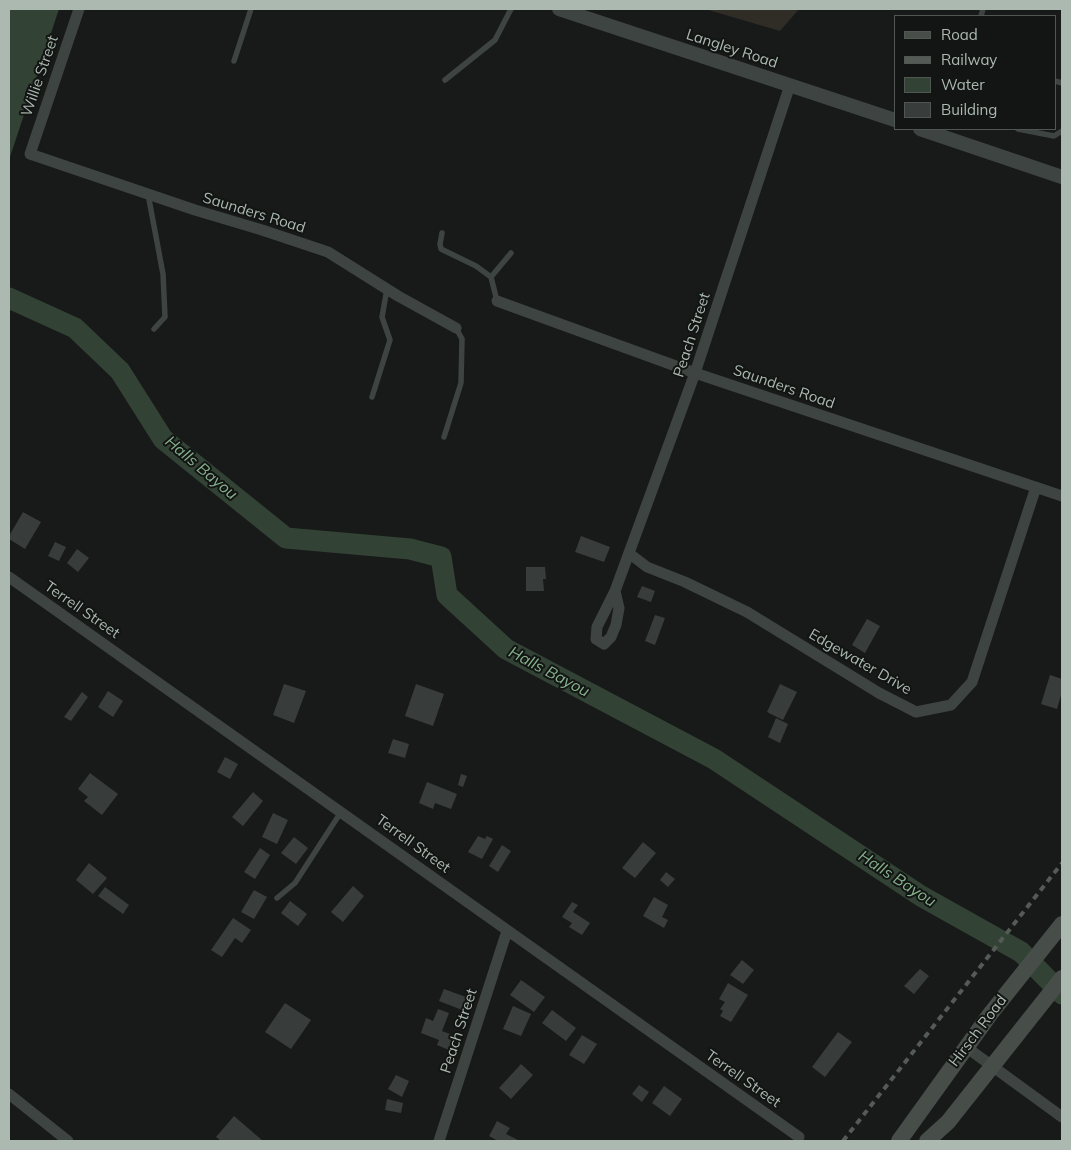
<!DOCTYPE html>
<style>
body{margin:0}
#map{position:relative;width:1071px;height:1150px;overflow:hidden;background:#181a19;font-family:Mulish,sans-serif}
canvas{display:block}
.frame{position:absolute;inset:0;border:10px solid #abb9b0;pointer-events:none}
.legend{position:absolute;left:894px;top:15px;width:162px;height:115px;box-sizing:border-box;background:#131514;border:1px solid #505752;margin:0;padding:6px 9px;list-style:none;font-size:15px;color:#abb9b0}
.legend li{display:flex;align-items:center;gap:10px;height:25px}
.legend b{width:25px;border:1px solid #505752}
</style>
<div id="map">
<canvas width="1071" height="1150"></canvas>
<div class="frame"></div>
<ul class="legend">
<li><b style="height:6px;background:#474e4a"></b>Road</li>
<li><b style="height:6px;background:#545b57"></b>Railway</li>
<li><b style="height:14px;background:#324235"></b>Water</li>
<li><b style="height:14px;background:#383c3a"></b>Building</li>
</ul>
</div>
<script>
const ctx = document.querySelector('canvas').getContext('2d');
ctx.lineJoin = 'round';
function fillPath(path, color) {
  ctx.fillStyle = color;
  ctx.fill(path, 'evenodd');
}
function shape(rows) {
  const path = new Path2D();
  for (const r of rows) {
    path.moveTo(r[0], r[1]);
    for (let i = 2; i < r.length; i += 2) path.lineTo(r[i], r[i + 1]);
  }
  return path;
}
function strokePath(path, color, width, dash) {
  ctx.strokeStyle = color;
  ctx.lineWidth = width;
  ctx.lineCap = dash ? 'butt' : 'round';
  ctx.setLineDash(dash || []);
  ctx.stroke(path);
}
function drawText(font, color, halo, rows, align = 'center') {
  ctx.font = font + ' Mulish,sans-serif';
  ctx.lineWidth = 4;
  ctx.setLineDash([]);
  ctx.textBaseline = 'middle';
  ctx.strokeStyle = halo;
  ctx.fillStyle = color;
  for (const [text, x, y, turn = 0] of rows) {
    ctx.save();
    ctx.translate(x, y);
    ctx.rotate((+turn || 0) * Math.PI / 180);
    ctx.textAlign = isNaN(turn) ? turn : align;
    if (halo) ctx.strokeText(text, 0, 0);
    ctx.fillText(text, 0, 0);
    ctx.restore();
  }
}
const green = shape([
 [705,9,799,9,780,31]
]);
const water = shape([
 [9,9,59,9,9,160]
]);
const river = shape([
 [9,298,75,328,120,371,163,439,286,538,410,549,441,557,447,595,506,649,714,759,921,896,1021,952,1062,994]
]);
const building = shape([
 [23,512,41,522,25,549,9,539,9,536],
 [581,536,610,547,604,562,575,552],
 [55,542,66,547,59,561,48,556],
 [77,549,89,558,78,572,67,563],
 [526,567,545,567,546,579,543,579,544,591,526,591],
 [642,586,655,591,651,602,637,597],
 [655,615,665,618,655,645,645,641],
 [867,619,880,626,865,653,852,645],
 [1050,675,1062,679,1062,692,1057,709,1041,704],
 [284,684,306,691,294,723,273,715],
 [416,684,444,694,433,726,405,716],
 [780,684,797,692,783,720,767,712],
 [108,691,123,701,113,717,98,707],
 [82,692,88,697,71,721,64,717],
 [776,718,788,724,780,743,768,737],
 [393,739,409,744,405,758,388,753],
 [225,757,238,764,230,779,217,772],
 [90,773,118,794,102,815,84,801,88,797,78,789],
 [461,774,467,776,463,787,458,785],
 [427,782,457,794,451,809,435,803,433,809,419,803],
 [253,792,263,801,243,826,232,817],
 [273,813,288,820,277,844,262,837],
 [478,836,485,839,487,836,493,839,482,859,468,852],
 [294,837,308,848,296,864,281,853],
 [643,842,656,853,635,878,622,868],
 [502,845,511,851,498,872,489,866],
 [260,848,270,855,255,879,244,872],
 [89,863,107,878,93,894,76,880],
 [666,872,675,879,668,887,660,880],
 [353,886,364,896,343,922,331,912],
 [105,887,129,905,123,914,98,896],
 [254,890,267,897,254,919,241,912],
 [654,897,668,905,662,917,668,920,664,928,643,916],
 [290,901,307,914,298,926,281,913],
 [572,902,578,905,573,912,590,923,582,935,569,927,572,923,562,917],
 [233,918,251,930,242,943,235,938,222,957,211,950],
 [742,960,754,970,743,984,730,975],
 [920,969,929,976,914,994,904,986],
 [521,980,545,997,534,1012,510,995],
 [728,983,748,995,731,1022,720,1016,723,1011,720,1009,725,1002,719,999],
 [444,989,466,997,462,1010,439,1001],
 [285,1003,311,1020,291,1049,265,1032],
 [513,1006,531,1014,521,1036,503,1029],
 [438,1009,449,1013,442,1031,455,1036,449,1050,437,1045,439,1040,421,1033,426,1018,433,1021],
 [552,1010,576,1028,566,1041,542,1023],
 [838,1032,852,1042,825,1077,812,1067],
 [582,1035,597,1044,584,1064,569,1055],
 [521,1064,533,1075,511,1099,499,1088],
 [396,1075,409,1081,402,1097,388,1089],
 [639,1085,649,1092,642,1102,632,1094],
 [664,1086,682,1099,670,1116,652,1103],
 [387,1099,403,1103,401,1113,385,1110],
 [234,1116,263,1141,221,1141,216,1137],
 [497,1121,510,1128,506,1134,520,1141,498,1141,489,1136]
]);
const service = shape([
 [981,16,983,9],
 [234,61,251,9],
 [445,80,495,40,511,9],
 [1055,81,1062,83],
 [1018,129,1054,136,1062,131],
 [148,194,163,274,165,317,154,329],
 [442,233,440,244,441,249,476,266,491,277,497,301],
 [491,277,511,253],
 [372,397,390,340,382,317,387,289],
 [444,437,461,383,462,339,456,328],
 [277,898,295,883,341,812]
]);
const minor = shape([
 [79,9,30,154,195,210,262,230,328,252,398,296,456,328],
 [497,301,695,373,1062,496],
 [630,554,647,567,685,582,747,612,879,693,916,712,951,705,972,682,1036,487],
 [9,577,799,1137],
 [615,591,619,608,616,625,611,637,604,644,596,639,597,627,615,591,695,373,790,85],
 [966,1047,1062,1117],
 [9,1094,68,1141],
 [439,1141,507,931]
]);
const tertiary = shape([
 [559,9,895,120],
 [920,129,1062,177]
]);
const secondary = shape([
 [899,1141,991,1013,1062,924],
 [927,1141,948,1122,1062,978]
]);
const rail = shape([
 [843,1141,1062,863]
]);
const streetNames = [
 ["Langley Road",732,49,18],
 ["Willie Street",40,76,-71],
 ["Saunders Road",254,213,17],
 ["Peach Street",692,335,-72],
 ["Saunders Road",784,387,19],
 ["Terrell Street",82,610,35],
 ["Edgewater Drive",860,662,30],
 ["Terrell Street",413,844,36],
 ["Peach Street",459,1031,-72],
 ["Hirsch Road",978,1031,-53],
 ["Terrell Street",743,1079,35]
];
const waterNames = [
 ["Halls Bayou",201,468,40],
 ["Halls Bayou",549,672,28],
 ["Halls Bayou",897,879,33]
];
fillPath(green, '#2f2d26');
fillPath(water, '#324235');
strokePath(river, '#324235', 21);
fillPath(building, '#383c3a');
strokePath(service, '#3e4441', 5.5);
strokePath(minor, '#3e4441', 11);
strokePath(tertiary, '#3e4441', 14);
strokePath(secondary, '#474e4a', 16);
strokePath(rail, '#545b57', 4, [6, 5]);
drawText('15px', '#abb9b0', '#131514', streetNames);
drawText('italic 16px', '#85b18b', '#131514', waterNames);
</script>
